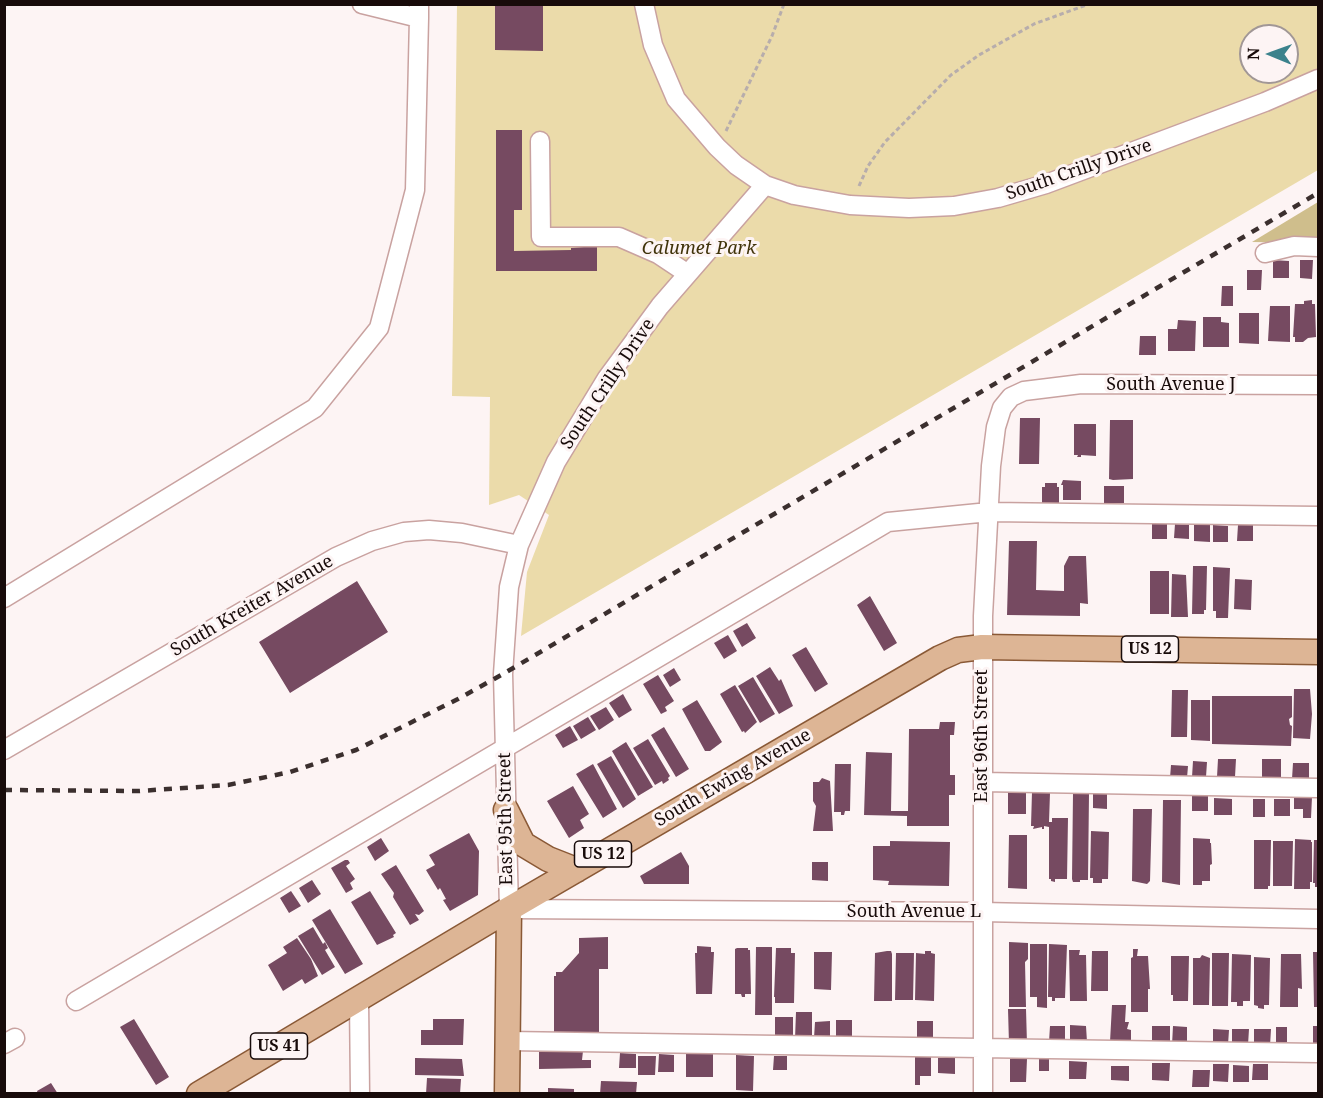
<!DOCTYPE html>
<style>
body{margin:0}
#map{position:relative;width:1323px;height:1098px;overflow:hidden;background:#fdf4f4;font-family:"Noto Serif",serif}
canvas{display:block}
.frame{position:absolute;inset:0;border:6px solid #180b0a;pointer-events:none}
.north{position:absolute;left:1239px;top:24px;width:60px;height:60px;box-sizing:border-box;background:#fdf4f4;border:2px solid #a19796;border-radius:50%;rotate:271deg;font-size:16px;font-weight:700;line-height:24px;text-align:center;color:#180b0a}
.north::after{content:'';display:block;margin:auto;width:21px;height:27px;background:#3b828c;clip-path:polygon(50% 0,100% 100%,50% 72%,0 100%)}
</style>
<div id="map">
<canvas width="1323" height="1098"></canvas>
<div class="frame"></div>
<div class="north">N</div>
</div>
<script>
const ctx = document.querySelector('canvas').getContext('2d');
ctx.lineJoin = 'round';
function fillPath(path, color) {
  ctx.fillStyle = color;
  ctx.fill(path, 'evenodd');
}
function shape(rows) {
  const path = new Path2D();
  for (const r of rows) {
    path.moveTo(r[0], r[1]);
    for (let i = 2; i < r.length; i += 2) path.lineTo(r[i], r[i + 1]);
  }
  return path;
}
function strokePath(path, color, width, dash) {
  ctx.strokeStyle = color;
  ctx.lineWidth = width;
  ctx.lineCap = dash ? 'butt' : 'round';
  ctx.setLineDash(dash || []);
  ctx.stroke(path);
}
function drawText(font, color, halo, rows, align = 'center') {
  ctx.font = font + ' "Noto Serif",serif';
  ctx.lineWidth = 6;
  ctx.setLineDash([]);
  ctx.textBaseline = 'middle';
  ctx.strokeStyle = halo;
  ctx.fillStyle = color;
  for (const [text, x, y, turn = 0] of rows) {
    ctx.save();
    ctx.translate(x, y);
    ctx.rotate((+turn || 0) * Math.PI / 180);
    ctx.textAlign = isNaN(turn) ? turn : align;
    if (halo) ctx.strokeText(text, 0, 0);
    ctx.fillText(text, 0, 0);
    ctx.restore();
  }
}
const green = shape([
 [457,5,1318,5,1318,170,521,636,527,572,549,515,519,495,489,505,490,397,452,396],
 [1251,36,1287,36,1287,72,1251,72]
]);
const forest = shape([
 [1318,202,1318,243,1252,242]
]);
const building = shape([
 [495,4,543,4,543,51,495,50],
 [496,130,522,130,522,210,514,210,514,251,571,250,571,248,597,246,597,271,496,271],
 [1273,260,1289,261,1289,278,1273,278],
 [1300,260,1313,260,1312,279,1300,278],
 [1247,270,1262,270,1261,290,1247,290],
 [1222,286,1233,286,1233,306,1221,306],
 [1312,300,1312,304,1315,304,1316,337,1308,338,1303,342,1295,342,1295,337,1293,337,1295,304,1304,304,1304,301],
 [1270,306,1290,306,1290,342,1268,341],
 [1239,313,1259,313,1259,344,1239,343],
 [1203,317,1221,317,1221,322,1229,323,1229,347,1203,347],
 [1178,320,1196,321,1195,351,1168,351,1168,329,1177,329],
 [1140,336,1156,336,1156,355,1139,355],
 [1020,418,1040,418,1039,464,1019,464],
 [1110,420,1133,420,1133,479,1113,480,1109,479],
 [1074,424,1096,424,1096,456,1081,455,1081,457,1077,457,1078,455,1074,455],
 [1063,480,1081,481,1081,500,1063,500,1063,485,1061,485],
 [1045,483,1057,483,1057,487,1059,487,1059,503,1042,503,1042,487,1045,487],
 [1104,486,1124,486,1124,503,1104,503],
 [1152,523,1167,523,1167,539,1152,539],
 [1175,524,1189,525,1189,539,1174,538],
 [1194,524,1210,524,1210,542,1194,541],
 [1213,525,1228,526,1228,542,1213,542],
 [1238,525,1253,525,1253,541,1237,541],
 [1009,541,1037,541,1036,590,1064,591,1064,566,1069,556,1086,556,1088,604,1080,603,1080,616,1007,615],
 [1193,566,1207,566,1206,610,1204,610,1204,614,1192,614],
 [1213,567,1230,568,1228,618,1216,618,1216,611,1213,611],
 [1150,571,1169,571,1169,614,1150,614],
 [1172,574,1186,575,1188,617,1171,617],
 [1235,579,1252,580,1251,610,1234,609],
 [357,581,388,632,290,693,259,642],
 [870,596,897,643,884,651,857,605],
 [747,623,756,638,742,647,733,631],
 [728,635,737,651,724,659,714,643],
 [806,647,828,684,815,692,792,655],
 [770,667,779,681,781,679,793,706,779,714,756,676],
 [674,668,681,680,670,687,663,675],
 [658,675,674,701,665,707,667,711,661,714,643,684],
 [753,677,775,714,760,723,738,686],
 [735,685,757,722,745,733,744,731,742,732,720,694],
 [1294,689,1310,689,1312,714,1310,739,1293,738],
 [1172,690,1188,690,1187,737,1171,737],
 [623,694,632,710,619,718,609,703],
 [1212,696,1292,696,1292,717,1289,719,1290,725,1292,726,1291,746,1212,744],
 [697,700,722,742,710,751,705,751,682,709],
 [1191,700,1210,700,1210,741,1191,740],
 [606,707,614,720,599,730,590,716],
 [588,717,596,730,581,739,573,726],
 [940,722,955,722,954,735,950,735,950,775,955,775,955,795,949,795,949,826,907,826,907,816,864,815,866,752,892,753,891,811,908,811,909,729,939,729],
 [570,726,578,740,563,748,555,735],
 [664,727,689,769,676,777,651,735],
 [648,739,670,776,668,778,669,780,663,784,662,781,655,785,633,748],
 [626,742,653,787,638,796,612,751],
 [611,756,636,799,623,808,597,764],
 [1218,759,1236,759,1235,777,1217,777],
 [1262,759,1281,759,1281,778,1262,778],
 [1193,761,1207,762,1206,777,1192,777],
 [1293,763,1309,763,1309,779,1292,779],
 [593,764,617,809,603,818,576,774],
 [835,764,851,764,850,811,845,811,844,815,841,815,841,812,834,812],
 [1171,765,1188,766,1187,778,1170,778],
 [822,778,830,781,833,831,813,831,816,806,813,801,813,782,819,782],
 [573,786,589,814,580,820,584,828,569,838,547,801],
 [1008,792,1026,792,1026,814,1008,814],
 [1032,792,1050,793,1049,822,1052,822,1052,818,1068,818,1067,879,1055,879,1055,882,1051,881,1051,879,1049,879,1049,827,1044,826,1044,829,1042,829,1042,827,1033,829,1034,826,1031,826],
 [1093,793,1107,793,1107,809,1093,808],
 [1073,794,1089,794,1088,880,1080,880,1080,882,1073,882,1072,879],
 [1192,794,1208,795,1208,811,1192,811],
 [1294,797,1312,797,1311,818,1303,818,1303,809,1294,809],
 [1214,798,1232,799,1232,815,1214,815],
 [1253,799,1265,799,1265,817,1253,817],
 [1274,799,1290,799,1290,816,1274,816],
 [1163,800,1181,800,1180,885,1162,882],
 [1133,809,1152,809,1150,881,1147,884,1132,881],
 [1091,831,1109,832,1108,879,1102,879,1102,883,1093,883,1093,878,1090,878],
 [469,833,479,851,478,895,450,911,443,900,446,899,440,888,438,890,426,870,435,865,429,855],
 [1009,835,1027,835,1027,889,1008,888],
 [381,838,389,851,375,861,367,847],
 [1193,838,1210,839,1210,843,1211,843,1212,864,1210,865,1210,881,1202,881,1202,885,1193,885],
 [1295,839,1311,840,1311,842,1312,842,1312,882,1310,882,1310,889,1294,889],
 [1254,840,1271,840,1270,886,1268,886,1268,889,1254,889],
 [1314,840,1318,840,1318,887,1315,887,1315,883,1313,883],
 [890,841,950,842,949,886,888,885,889,881,873,880,873,846,890,846],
 [1273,841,1293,841,1292,886,1273,886],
 [681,852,689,866,689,884,644,884,640,876],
 [345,860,348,860,350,863,346,866,355,879,350,883,353,889,346,893,331,868],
 [812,862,828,862,828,881,812,880],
 [396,865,424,911,419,915,415,914,419,920,410,925,393,897,394,893,381,874],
 [312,880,321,894,308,903,299,888],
 [291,891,301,906,289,913,280,898],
 [370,891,396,933,393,935,394,937,377,945,351,902],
 [330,909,363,964,345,974,312,920],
 [313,927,323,944,325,942,328,948,325,950,335,967,322,975,298,936],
 [608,937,608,969,599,969,599,1035,554,1035,554,976,556,976,556,972,562,972,579,953,579,938],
 [297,938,311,959,318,976,305,984,302,979,283,991,268,965,287,953,283,947],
 [1009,942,1028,943,1028,959,1025,962,1026,1007,1009,1007],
 [1030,944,1047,944,1047,1008,1037,1007,1037,997,1030,997],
 [1049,944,1067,945,1065,998,1055,998,1055,1001,1052,1001,1052,997,1048,997],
 [697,946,711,947,711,952,714,952,712,994,696,994,695,953,697,953],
 [756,947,772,947,772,1015,755,1015],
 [737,948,748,948,748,950,750,950,751,994,745,994,745,997,742,997,741,994,735,994,735,949],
 [776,948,791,948,791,953,795,953,794,1003,775,1003,775,997,774,997],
 [1133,949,1138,949,1137,956,1148,956,1150,989,1148,989,1148,1012,1131,1012,1131,958,1133,957],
 [1069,950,1080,950,1079,955,1086,955,1087,1001,1070,1001],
 [887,951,891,951,892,954,892,1001,874,1001,875,953],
 [925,951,931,951,931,953,935,954,934,1001,915,1000,916,953,925,954],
 [1092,951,1108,951,1108,991,1091,991],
 [814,952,832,952,831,990,814,989],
 [1313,952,1318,952,1318,1007,1314,1007],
 [896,953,914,953,913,1000,895,1000],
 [1212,953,1229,953,1228,1006,1212,1006],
 [1232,954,1251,955,1250,1001,1243,1001,1243,1006,1237,1006,1237,1002,1231,1002],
 [1281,954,1301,954,1302,989,1298,988,1298,1007,1280,1007],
 [1202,955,1210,958,1209,1005,1193,1005,1193,958,1200,958],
 [1171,956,1189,956,1188,1001,1173,1001,1173,995,1171,995],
 [1254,957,1270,958,1269,1005,1264,1005,1264,1009,1258,1008,1258,1006,1254,1005],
 [1112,1005,1126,1005,1125,1022,1129,1022,1127,1029,1131,1030,1131,1040,1120,1040,1120,1044,1110,1042],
 [1008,1009,1026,1009,1027,1044,1009,1044],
 [796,1012,812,1012,812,1039,795,1039],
 [775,1017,793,1017,793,1039,775,1039],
 [134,1019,169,1077,156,1085,120,1027],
 [433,1019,464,1019,463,1045,421,1045,421,1030,433,1030],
 [836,1020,852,1020,852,1038,836,1037],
 [830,1021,830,1038,814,1038,815,1022],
 [917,1021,933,1021,933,1040,917,1039],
 [1070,1025,1086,1026,1087,1042,1070,1042],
 [1050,1026,1065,1026,1065,1042,1049,1042],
 [1152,1026,1170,1026,1170,1046,1152,1045],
 [1173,1026,1187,1027,1187,1045,1172,1045],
 [1313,1026,1318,1026,1318,1043,1313,1043],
 [1276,1027,1287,1027,1287,1043,1276,1043],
 [1213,1029,1229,1030,1228,1045,1213,1046],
 [1232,1029,1249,1029,1248,1045,1232,1045],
 [1254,1029,1271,1029,1270,1046,1254,1045],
 [539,1051,583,1051,582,1060,591,1060,591,1068,539,1069],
 [620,1053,636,1054,636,1068,619,1068],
 [686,1053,713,1053,713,1077,686,1077],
 [659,1054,674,1055,674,1072,658,1072],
 [736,1055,754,1056,753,1091,736,1090],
 [638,1056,656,1056,655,1075,638,1075],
 [774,1056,787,1056,787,1070,773,1070],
 [915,1056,931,1056,931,1076,920,1076,920,1085,915,1085],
 [1039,1057,1049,1058,1049,1071,1039,1071],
 [415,1058,462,1059,464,1076,415,1075],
 [938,1058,955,1058,955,1074,938,1073],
 [1010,1059,1027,1059,1026,1082,1010,1082],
 [1069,1061,1087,1062,1086,1079,1069,1079],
 [1152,1063,1170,1063,1169,1081,1152,1080],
 [1213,1064,1229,1064,1228,1082,1213,1081],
 [1253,1064,1268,1064,1268,1080,1252,1080],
 [1233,1065,1249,1066,1249,1082,1233,1082],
 [1111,1066,1129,1066,1129,1081,1111,1080],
 [1193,1070,1210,1070,1209,1087,1192,1087],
 [427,1078,461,1079,460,1094,426,1094],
 [601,1081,637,1082,636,1094,600,1094],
 [51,1083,58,1094,38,1094,37,1091],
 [548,1088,574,1089,574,1094,548,1094]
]);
const path = shape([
 [726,131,772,36,784,4],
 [859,186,868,166,885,142,951,75,979,55,1034,24,1089,4]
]);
const minor = shape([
 [362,4,419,18,419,4],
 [644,4,653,45,676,99,717,147,736,165,765,185,794,195,850,205,909,208,954,206,998,198,1046,184,1265,102,1318,79],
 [540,141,541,237,619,237,658,254,688,274],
 [765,185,660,306,607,378,556,462,519,545,509,587,503,674,509,909,982,912,1318,919],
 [1265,253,1294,246,1318,247],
 [4,598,315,408,379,328,415,190,419,18],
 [4,750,336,557,372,541,404,532,429,530,462,533,519,545],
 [983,782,1318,788],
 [359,999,360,1094],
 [76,1001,888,522,989,512,1318,516],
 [508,1041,1318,1053],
 [4,1044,15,1038],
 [983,1094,983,616,991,466,996,427,1002,408,1011,397,1024,391,1081,384,1318,385]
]);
const major = shape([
 [506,810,523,844,548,859,576,870],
 [199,1094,509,909,940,658,958,650,982,647,1318,652],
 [507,1094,509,909]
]);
const rail = shape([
 [4,790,139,791,228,785,290,772,356,750,458,699,503,674,1318,193]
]);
const shields = [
 [1150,649,57],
 [603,854,57],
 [279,1046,57]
];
const shieldNames = [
 ["US 12",1150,649],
 ["US 12",603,854],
 ["US 41",279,1046]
];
const streetNames = [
 ["South Crilly Drive",1079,170,-19],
 ["South Crilly Drive",608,384,-56],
 ["South Avenue J",1171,385],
 ["South Kreiter Avenue",252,606,-30],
 ["East 96th Street",982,736,-90],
 ["South Ewing Avenue",733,778,-30],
 ["East 95th Street",506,819,-91],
 ["South Avenue L",914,912]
];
const parkNames = [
 ["Calumet Park",699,249]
];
fillPath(green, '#ebdbaa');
fillPath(forest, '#cfbe8c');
fillPath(building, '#764a61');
strokePath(minor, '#c9a2a0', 21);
strokePath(major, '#8a5936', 27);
strokePath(path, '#b7adac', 3, [4.5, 3]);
strokePath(minor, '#fff', 18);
strokePath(major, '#ddb595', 24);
strokePath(rail, '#3b2f2e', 4.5, [8, 8]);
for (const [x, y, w] of shields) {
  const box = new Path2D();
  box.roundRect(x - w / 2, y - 13, w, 26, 4.5);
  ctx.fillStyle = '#fdf4f4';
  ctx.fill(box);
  strokePath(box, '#180b0a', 1.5);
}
drawText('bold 16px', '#180b0a', null, shieldNames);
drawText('18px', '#180b0a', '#fdf4f4', streetNames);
drawText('italic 18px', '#40330a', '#fdf4f4', parkNames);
</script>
